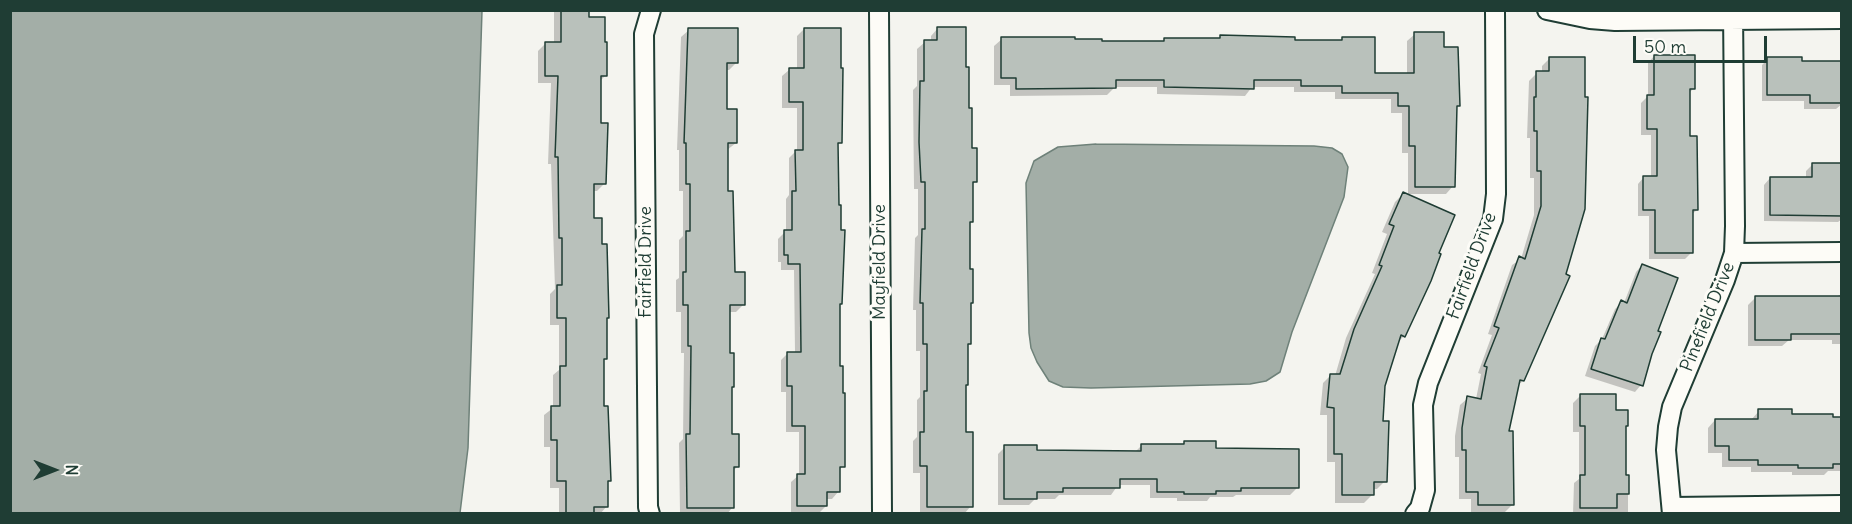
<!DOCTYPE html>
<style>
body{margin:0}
#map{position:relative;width:1852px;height:524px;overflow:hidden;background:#f4f4ef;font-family:Delius,sans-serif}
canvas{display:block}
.frame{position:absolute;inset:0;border:12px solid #1f3d34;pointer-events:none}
.north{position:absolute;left:24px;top:440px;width:60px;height:60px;-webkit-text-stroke:4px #fdfcf7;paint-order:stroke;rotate:90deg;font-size:16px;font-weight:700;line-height:24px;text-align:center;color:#1f3d34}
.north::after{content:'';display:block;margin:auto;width:21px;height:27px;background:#1f3d34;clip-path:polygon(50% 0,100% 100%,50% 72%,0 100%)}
.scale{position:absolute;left:1633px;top:36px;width:134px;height:27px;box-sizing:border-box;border:3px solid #1f3d34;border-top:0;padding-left:8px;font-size:18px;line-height:21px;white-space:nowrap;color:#1f3d34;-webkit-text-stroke:4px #fdfcf7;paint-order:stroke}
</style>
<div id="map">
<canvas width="1852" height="524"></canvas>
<div class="frame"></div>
<div class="north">N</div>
<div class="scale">50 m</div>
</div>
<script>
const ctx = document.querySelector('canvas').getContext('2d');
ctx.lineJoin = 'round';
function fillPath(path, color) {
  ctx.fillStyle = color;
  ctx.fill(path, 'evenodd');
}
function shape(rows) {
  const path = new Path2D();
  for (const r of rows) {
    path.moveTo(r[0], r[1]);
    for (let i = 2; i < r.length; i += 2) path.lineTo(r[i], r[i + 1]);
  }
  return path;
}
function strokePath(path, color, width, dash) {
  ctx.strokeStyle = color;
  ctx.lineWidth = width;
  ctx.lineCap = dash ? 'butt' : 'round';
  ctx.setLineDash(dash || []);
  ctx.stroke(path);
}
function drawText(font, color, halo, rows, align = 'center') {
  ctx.font = font + ' Delius,sans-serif';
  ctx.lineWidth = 6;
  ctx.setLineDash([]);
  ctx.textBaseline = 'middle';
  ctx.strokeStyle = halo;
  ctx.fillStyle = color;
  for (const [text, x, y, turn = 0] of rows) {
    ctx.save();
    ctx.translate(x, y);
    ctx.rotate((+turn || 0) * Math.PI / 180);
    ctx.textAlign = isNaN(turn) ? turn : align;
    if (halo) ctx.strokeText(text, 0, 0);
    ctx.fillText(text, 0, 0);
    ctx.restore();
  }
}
const water = shape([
 [10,11,482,11,468,448,460,513,11,513,10,11],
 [1096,144,1314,146,1332,148,1342,154,1348,167,1344,197,1292,332,1280,372,1266,381,1250,384,1091,388,1063,387,1049,381,1037,362,1031,348,1029,333,1026,183,1034,161,1058,147,1096,144]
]);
const shadow = shape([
 [554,10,588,10,588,19,606,75,599,82,599,124,605,183,597,191,592,191,592,219,605,359,603,361,607,506,600,514,559,514,559,488,550,488,550,447,544,447,544,415,553,408,553,375,559,370,559,325,550,325,550,294,555,289,551,164,548,164,551,83,538,83,538,51,546,43,554,43],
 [938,28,965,69,971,150,975,182,972,185,972,221,969,225,969,271,971,303,969,305,969,343,967,346,967,384,965,387,965,434,971,506,964,514,920,514,920,473,913,473,913,441,917,437,917,400,920,397,920,351,916,351,916,310,913,310,915,238,918,235,918,189,914,189,913,90,917,86,917,49,925,42,931,42,931,36],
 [804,29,840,142,837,146,841,304,838,306,838,368,843,466,838,471,838,492,832,499,826,499,826,506,819,513,791,513,791,482,799,475,799,432,786,432,786,392,781,392,781,360,788,353,795,353,794,270,781,270,781,262,778,262,778,239,786,231,786,199,789,195,789,158,797,150,797,108,782,108,782,76,789,70,797,70,797,36],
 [689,30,736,63,729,70,726,70,726,111,736,143,727,150,727,192,734,273,744,304,736,312,729,312,729,355,733,387,730,389,730,435,737,467,732,472,732,508,727,514,680,514,679,443,683,439,684,353,681,353,681,312,676,312,676,280,679,278,679,240,683,236,683,191,679,191,679,150,677,150,681,37],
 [1415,34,1442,49,1458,105,1455,108,1453,186,1446,194,1408,194,1408,153,1402,153,1402,113,1391,113,1391,99,1335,99,1335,92,1294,92,1294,87,1252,87,1245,96,1157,94,1157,87,1115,87,1107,95,1010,96,1010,85,994,85,994,46,1002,39,1162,42,1165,39,1218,39,1220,37,1293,41,1340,41,1342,38,1373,74,1407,74,1407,41],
 [1654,56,1694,88,1689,93,1689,138,1697,210,1691,215,1691,253,1685,259,1649,259,1649,216,1638,216,1638,184,1644,177,1651,177,1651,135,1641,135,1641,103,1648,96,1648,63],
 [1550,58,1584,58,1586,131,1523,381,1517,386,1508,433,1513,504,1505,512,1471,512,1471,499,1459,499,1459,457,1455,457,1455,436,1460,405,1468,398,1476,399,1481,374,1478,373,1492,335,1488,334,1512,265,1521,259,1534,215,1534,178,1530,178,1530,138,1527,138,1529,81,1537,73,1542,73,1542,66],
 [1768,59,1800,63,1842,63,1842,104,1836,109,1804,109,1804,101,1762,101,1762,65],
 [1813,164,1842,164,1842,219,1838,222,1764,221,1764,185,1770,178,1806,178,1806,171],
 [1403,194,1404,336,1397,343,1384,385,1382,422,1385,481,1377,489,1372,489,1372,495,1364,503,1335,503,1335,462,1327,462,1327,415,1320,415,1323,383,1331,375,1335,376,1346,338,1375,274,1372,273,1387,234,1382,232,1395,202],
 [1642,265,1656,332,1641,385,1635,392,1585,376,1595,346,1602,339,1615,309,1622,302,1624,303,1636,272],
 [1839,295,1842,295,1842,344,1832,344,1832,340,1789,340,1782,346,1748,346,1748,305,1755,298,1836,298],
 [1580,396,1614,412,1624,428,1624,476,1628,476,1628,514,1573,514,1574,483,1579,479,1579,432,1573,432,1573,403],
 [1759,411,1842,418,1842,471,1828,471,1824,475,1792,475,1792,472,1751,472,1751,467,1722,467,1722,453,1708,453,1708,428,1715,420,1751,420],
 [1214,443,1214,449,1297,488,1290,495,1236,495,1233,497,1210,497,1207,501,1177,501,1177,498,1150,498,1150,485,1118,485,1111,495,1059,495,1055,499,1035,499,1029,505,998,505,998,454,1005,447,1036,451,1135,452,1142,445]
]);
const building = shape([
 [561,10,589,10,589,17,605,17,605,42,607,42,607,76,601,76,601,123,608,123,606,184,594,184,594,218,602,218,602,244,607,244,609,318,607,318,607,359,604,359,604,406,608,406,611,481,608,481,608,507,594,507,594,513,566,513,566,481,557,481,557,440,551,440,551,406,560,406,560,366,566,366,566,318,557,318,557,285,562,285,562,238,559,238,558,157,555,157,558,76,545,76,545,42,561,42,561,10],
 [937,27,966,27,966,67,969,67,969,108,972,108,972,148,977,148,977,182,973,182,973,222,970,222,970,269,973,269,973,303,971,303,971,344,968,344,968,385,966,385,966,432,973,432,973,507,927,507,927,466,920,466,920,432,924,432,924,391,927,391,927,344,923,344,923,303,920,303,922,229,925,229,925,182,921,182,919,142,920,81,924,81,924,40,937,40,937,27],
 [688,28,738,28,738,63,727,63,727,109,737,109,737,143,728,143,728,191,733,191,735,272,745,272,745,305,730,305,730,353,734,353,734,387,732,387,732,434,739,434,739,467,734,467,734,508,687,508,686,434,690,434,691,346,688,346,688,305,683,305,683,272,686,272,686,231,690,231,690,184,686,184,686,143,684,143,688,28],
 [804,28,841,28,841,68,843,68,842,143,838,143,839,205,841,205,841,230,845,230,842,304,840,304,840,366,843,366,843,393,845,393,845,467,840,467,840,492,827,492,827,506,797,506,797,474,805,474,805,426,792,426,792,386,787,386,787,352,801,352,800,264,788,264,788,255,784,255,784,230,792,230,792,191,796,191,795,150,803,150,803,102,789,102,789,68,804,68,804,28],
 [1414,32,1444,32,1444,47,1458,47,1460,106,1457,106,1455,187,1415,187,1415,146,1409,146,1409,106,1398,106,1398,93,1342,93,1342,86,1301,86,1301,80,1254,80,1254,89,1164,87,1164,80,1116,80,1116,88,1016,89,1016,78,1001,78,1001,37,1075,37,1075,39,1102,39,1102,41,1164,41,1164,38,1220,38,1220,35,1295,37,1295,40,1342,40,1342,37,1375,37,1375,73,1414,73,1414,32],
 [1654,55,1695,55,1695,89,1690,89,1690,136,1697,136,1698,210,1693,210,1693,253,1655,253,1655,210,1643,210,1643,176,1657,176,1657,129,1647,129,1647,95,1654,95,1654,55],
 [1549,57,1585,57,1585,97,1588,97,1585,209,1566,274,1570,276,1524,381,1520,380,1509,431,1513,431,1514,505,1478,505,1478,492,1466,492,1466,450,1462,450,1462,428,1467,396,1481,399,1487,367,1484,366,1499,328,1494,326,1519,256,1525,259,1541,206,1541,171,1537,171,1537,131,1534,131,1534,97,1536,97,1536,71,1549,71,1549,57],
 [1767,57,1802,57,1802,61,1842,61,1842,103,1810,103,1810,95,1767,95,1767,57],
 [1812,163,1842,163,1842,216,1770,215,1770,177,1812,177,1812,163],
 [1403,192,1455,215,1439,253,1441,254,1431,281,1405,337,1401,335,1385,386,1383,421,1389,421,1387,482,1374,482,1374,495,1342,495,1342,454,1334,454,1334,408,1327,407,1330,374,1340,374,1354,329,1382,266,1379,265,1394,226,1389,224,1403,192],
 [1642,264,1678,278,1658,331,1661,332,1652,354,1643,386,1591,369,1601,338,1605,339,1621,300,1627,303,1642,264],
 [1755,296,1842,296,1842,334,1791,334,1791,340,1755,340,1755,296],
 [1580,394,1616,394,1616,410,1628,410,1628,426,1626,426,1626,475,1629,475,1629,494,1617,494,1617,508,1580,508,1580,475,1585,475,1585,426,1580,426,1580,394],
 [1758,409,1792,409,1792,414,1833,414,1833,417,1842,417,1842,464,1833,464,1833,468,1798,468,1798,465,1758,465,1758,460,1729,460,1729,446,1715,446,1715,419,1758,419,1758,409],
 [1184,441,1216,441,1216,448,1299,449,1299,488,1241,488,1241,491,1216,491,1216,494,1184,494,1184,492,1157,492,1157,479,1120,479,1120,488,1063,488,1063,492,1037,492,1037,499,1004,499,1004,445,1037,445,1037,450,1141,451,1141,444,1184,444,1184,441]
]);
const minor = shape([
 [879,10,882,514],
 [1547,10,1590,19,1615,21,1842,19],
 [1734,253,1842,252],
 [1672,507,1842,505],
 [650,514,648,507,644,34,651,10],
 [1415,514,1420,508,1425,490,1423,405,1428,383,1493,219,1496,194,1495,10],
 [1672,514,1666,450,1668,427,1672,407,1725,280,1734,253,1735,226,1733,10]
]);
const streetNames = [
 ["Fairfield Drive",646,262,-90],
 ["Mayfield Drive",880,262,-90],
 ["Fairfield Drive",1472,266,-70],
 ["Pinefield Drive",1708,317,-68]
];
fillPath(water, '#a3aea7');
strokePath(water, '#6e8179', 1.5);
fillPath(shadow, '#0003');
fillPath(building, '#b9c1bb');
strokePath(building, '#1f3d34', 1.5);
strokePath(minor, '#1f3d34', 22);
strokePath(minor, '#fdfcf7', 18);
drawText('18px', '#1f3d34', '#fdfcf7', streetNames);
</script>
